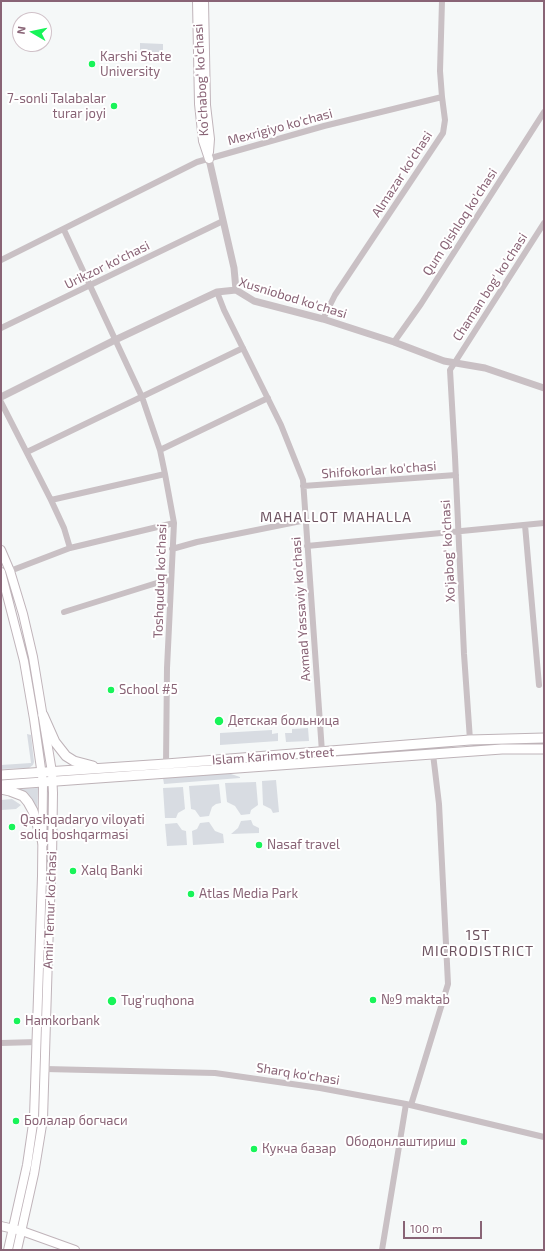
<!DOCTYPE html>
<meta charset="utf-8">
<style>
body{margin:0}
#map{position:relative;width:545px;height:1251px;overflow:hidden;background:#f5f8f8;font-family:"Exo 2",sans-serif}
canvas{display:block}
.frame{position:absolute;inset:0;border:2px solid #896476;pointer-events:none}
.north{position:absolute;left:12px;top:12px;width:40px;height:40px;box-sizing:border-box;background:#fff;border:1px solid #d0c1c8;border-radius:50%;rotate:279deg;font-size:11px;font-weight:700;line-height:16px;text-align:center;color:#896476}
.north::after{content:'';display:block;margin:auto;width:14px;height:18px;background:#18f459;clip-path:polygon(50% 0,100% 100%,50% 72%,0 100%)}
.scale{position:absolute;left:403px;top:1221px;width:79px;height:18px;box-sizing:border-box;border:2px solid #896476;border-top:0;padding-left:5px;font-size:12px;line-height:14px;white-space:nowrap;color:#896476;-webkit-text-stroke:3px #fff;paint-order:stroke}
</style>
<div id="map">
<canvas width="545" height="1251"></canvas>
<div class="frame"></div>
<div class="north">N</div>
<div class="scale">100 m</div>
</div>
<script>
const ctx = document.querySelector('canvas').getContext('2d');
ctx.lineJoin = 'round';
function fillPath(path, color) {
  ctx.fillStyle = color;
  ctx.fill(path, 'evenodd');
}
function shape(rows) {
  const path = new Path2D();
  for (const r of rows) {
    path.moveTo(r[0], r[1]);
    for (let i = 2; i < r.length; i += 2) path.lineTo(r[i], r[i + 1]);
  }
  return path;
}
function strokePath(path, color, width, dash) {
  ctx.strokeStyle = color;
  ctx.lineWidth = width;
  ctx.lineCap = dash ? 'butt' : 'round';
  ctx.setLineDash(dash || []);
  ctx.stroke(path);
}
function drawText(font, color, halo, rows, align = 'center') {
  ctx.font = font + ' "Exo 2",sans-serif';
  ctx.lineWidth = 4;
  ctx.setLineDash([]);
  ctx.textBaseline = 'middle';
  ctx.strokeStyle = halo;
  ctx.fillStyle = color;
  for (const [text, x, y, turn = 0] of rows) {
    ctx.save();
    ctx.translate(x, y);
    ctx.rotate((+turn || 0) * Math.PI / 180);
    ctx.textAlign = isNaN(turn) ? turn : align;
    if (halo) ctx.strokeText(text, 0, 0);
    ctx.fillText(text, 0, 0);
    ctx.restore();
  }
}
const green = shape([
 [140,43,163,44,163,57,140,56],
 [308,728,309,741,286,742,285,733,292,733,292,729],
 [272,730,272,734,278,733,278,741,220,745,220,733],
 [27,734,31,735,34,762,33,765,29,768,1,769,1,765,31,763],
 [228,773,240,777,240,778,164,784,163,778],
 [276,780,279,812,273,813,271,809,263,805,262,781],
 [256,782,258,805,251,810,250,814,241,815,235,806,227,802,225,783],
 [219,784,221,803,216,804,212,807,209,816,200,817,195,810,191,809,189,786],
 [183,787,185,809,178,813,176,818,165,818,163,788],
 [38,788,37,816,11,789],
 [12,799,21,805,16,809,1,810,1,800],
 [251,820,253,825,259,828,259,833,231,834,238,828,241,821],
 [209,822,215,831,223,834,224,843,193,845,192,831,197,829,200,823],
 [177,823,182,830,186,831,187,845,167,846,165,824]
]);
const minor = shape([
 [64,230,142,397,160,450,165,474,174,523,167,668,166,764],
 [1,260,197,162,324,126,442,97],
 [217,292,224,310,281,425,303,480,322,752],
 [323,319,335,295,443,133,445,120,442,97,440,71,442,1],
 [1,328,223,221],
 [394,342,421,304,544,112],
 [1,402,51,500,64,528,70,548],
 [160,450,268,398],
 [27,452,243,348],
 [303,486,456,475],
 [51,500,165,474],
 [525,525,539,685],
 [307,546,544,523],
 [172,549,197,542,306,520],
 [10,571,70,548,174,523],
 [64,612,163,581,171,580],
 [470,740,464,654,455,457,450,370,544,223],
 [1,1043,37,1042],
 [45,1069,215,1073,320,1088,406,1104,544,1137],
 [411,1105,448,984,439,804,433,754],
 [382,1250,406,1104]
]);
const tertiary = shape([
 [209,159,234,268,236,290],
 [1,397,115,340,217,292,236,290,254,301,323,319,394,342,444,361,485,368,544,388]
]);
const secondary = shape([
 [197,1,199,104,203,141,209,159],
 [204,1,206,105,210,139,209,152],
 [1,550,10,571,23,614,33,657,52,772,53,793,52,860,49,924,43,1119,34,1174,17,1250],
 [1,572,24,661,34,719,43,783,42,876,34,1117,27,1165,8,1250],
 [1,1226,22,1231,75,1250]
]);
const primary = shape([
 [43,715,55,742,66,756,74,761,93,766],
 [1,775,166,764,470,740,544,738],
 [1,785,502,749,544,749],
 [1,789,10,791,23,796,28,802,33,811,43,843]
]);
const markers = [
 [92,64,4,"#18f459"],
 [114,106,4,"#18f459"],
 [111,690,4,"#18f459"],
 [219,721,5,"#18f459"],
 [12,827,4,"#18f459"],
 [259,845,4,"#18f459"],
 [73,871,4,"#18f459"],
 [191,894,4,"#18f459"],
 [373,1000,4,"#18f459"],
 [112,1001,5,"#18f459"],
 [17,1021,4,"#18f459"],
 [16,1121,4,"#18f459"],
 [464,1142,4,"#18f459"],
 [254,1149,4,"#18f459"]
];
const poiNames = [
 ["Karshi State",100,57],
 ["University",100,72],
 ["7-sonli Talabalar",106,99,"right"],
 ["turar joyi",106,114,"right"],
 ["School #5",119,690],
 ["Детская больница",228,721],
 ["Qashqadaryo viloyati",20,820],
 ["soliq boshqarmasi",20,835],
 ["Nasaf travel",267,845],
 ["Xalq Banki",81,871],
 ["Atlas Media Park",199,894],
 ["№9 maktab",381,1000],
 ["Tug'ruqhona",121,1001],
 ["Hamkorbank",25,1021],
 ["Болалар богчаси",24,1121],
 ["Ободонлаштириш",456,1142,"right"],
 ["Кукча базар",262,1149]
];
const streetNames = [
 ["Ko‘chabog‘ ko‘chasi",201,80,-93],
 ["Mexrigiyo ko'chasi",280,127,-15],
 ["Almazar ko'chasi",402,174,-57],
 ["Qum Qishloq ko'chasi",460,222,-57],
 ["Urikzor ko'chasi",107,265,-26],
 ["Chaman bog' ko'chasi",490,287,-57],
 ["Xusniobod ko'chasi",293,298,17],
 ["Shifokorlar ko'chasi",379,470,-4],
 ["Xo'jabog' ko'chasi",448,551,-93],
 ["Toshquduq ko'chasi",160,581,-88],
 ["Axmad Yassaviy ko'chasi",301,609,-94],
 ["Islam Karimov street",273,756,-4],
 ["Amir Temur ko'chasi",50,910,-88],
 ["Sharq ko‘chasi",298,1074,9]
];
const neighbourhoodNames = [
 ["MAHALLOT MAHALLA",336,517],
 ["1ST",478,935],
 ["MICRODISTRICT",478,951]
];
fillPath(green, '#d8dce2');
strokePath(secondary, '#c0b4ba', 10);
strokePath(primary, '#beb3b8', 11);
strokePath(minor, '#c9c0c4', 6);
strokePath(tertiary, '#c9c0c4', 7);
strokePath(secondary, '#fff', 8);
strokePath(primary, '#fff', 9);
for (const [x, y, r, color] of markers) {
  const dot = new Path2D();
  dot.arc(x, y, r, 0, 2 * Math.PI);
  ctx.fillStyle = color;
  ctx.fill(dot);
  strokePath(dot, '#fff', 1.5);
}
drawText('13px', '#896476', '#fff', poiNames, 'left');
drawText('13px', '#896476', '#fff', streetNames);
ctx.letterSpacing = '1px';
drawText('14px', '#6d5360', '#fff', neighbourhoodNames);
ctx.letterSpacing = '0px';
</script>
